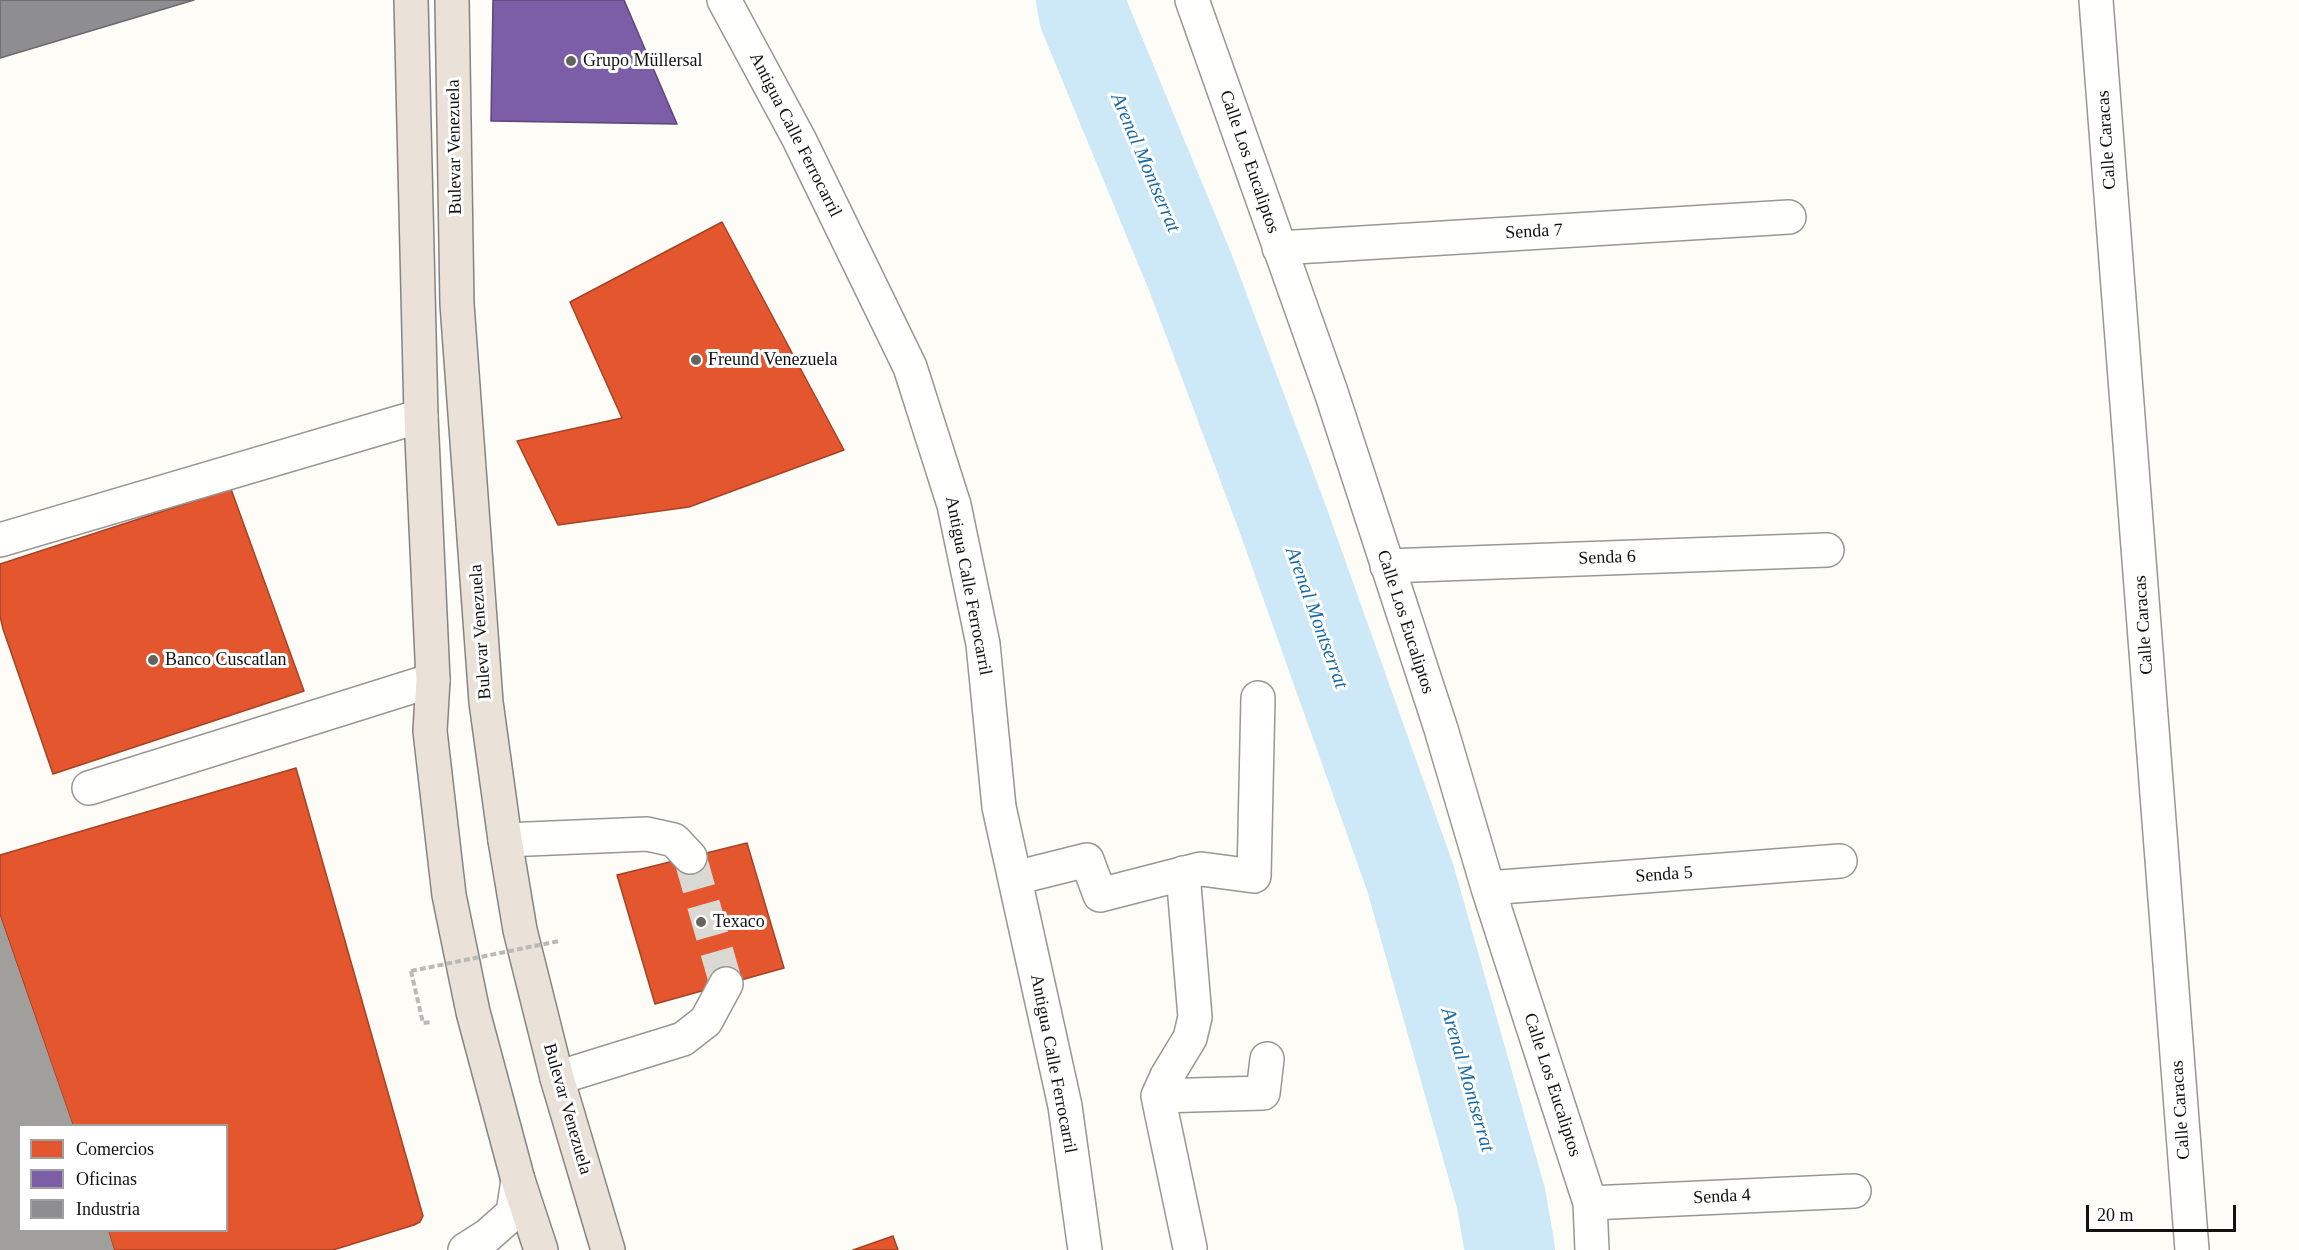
<!DOCTYPE html>
<meta charset="utf-8">
<style>
body{margin:0}
#map{position:relative;width:2299px;height:1250px;overflow:hidden;background:#fdfcf7;font-family:"Times New Roman",serif}
canvas{display:block}
.legend{position:absolute;left:18px;top:1124px;width:210px;height:108px;box-sizing:border-box;background:#fff;border:2px solid #a0a0a0;margin:0;padding:8px 10px;list-style:none;font-size:18px;color:#111}
.legend li{display:flex;align-items:center;gap:12px;height:30px}
.legend b{width:30px;border:2px solid #a0a0a0}
.scale{position:absolute;left:2086px;top:1205px;width:150px;height:27px;box-sizing:border-box;border:3px solid #111;border-top:0;padding-left:8px;font-size:18px;line-height:21px;white-space:nowrap;color:#111;-webkit-text-stroke:4px #fff;paint-order:stroke}
</style>
<div id="map">
<canvas width="2299" height="1250"></canvas>
<ul class="legend">
<li><b style="height:16px;background:#e4572e"></b>Comercios</li>
<li><b style="height:16px;background:#7b5ea7"></b>Oficinas</li>
<li><b style="height:16px;background:#8d8d92"></b>Industria</li>
</ul>
<div class="scale">20 m</div>
</div>
<script>
const ctx = document.querySelector('canvas').getContext('2d');
ctx.lineJoin = 'round';
function fillPath(path, color) {
  ctx.fillStyle = color;
  ctx.fill(path, 'evenodd');
}
function shape(rows) {
  const path = new Path2D();
  for (const r of rows) {
    path.moveTo(r[0], r[1]);
    for (let i = 2; i < r.length; i += 2) path.lineTo(r[i], r[i + 1]);
  }
  return path;
}
function strokePath(path, color, width, dash) {
  ctx.strokeStyle = color;
  ctx.lineWidth = width;
  ctx.lineCap = dash ? 'butt' : 'round';
  ctx.setLineDash(dash || []);
  ctx.stroke(path);
}
function drawText(font, color, halo, rows, align = 'center') {
  ctx.font = font + ' "Times New Roman",serif';
  ctx.lineWidth = 6;
  ctx.setLineDash([]);
  ctx.textBaseline = 'middle';
  ctx.strokeStyle = halo;
  ctx.fillStyle = color;
  for (const [text, x, y, turn = 0] of rows) {
    ctx.save();
    ctx.translate(x, y);
    ctx.rotate((+turn || 0) * Math.PI / 180);
    ctx.textAlign = isNaN(turn) ? turn : align;
    if (halo) ctx.strokeText(text, 0, 0);
    ctx.fillText(text, 0, 0);
    ctx.restore();
  }
}
const shops = shape([
 [722,222,844,450,689,507,558,525,517,441,622,418,570,302,722,222],
 [231,489,304,691,53,774,3,629,0,616,0,564,231,489],
 [296,768,423,1216,420,1222,414,1225,333,1250,114,1250,108,1230,226,1230,226,1126,73,1126,0,915,0,855,296,768],
 [747,843,784,968,655,1004,617,875,747,843],
 [893,1236,898,1250,853,1250,893,1236]
]);
const offices = shape([
 [493,0,624,0,677,124,491,121,493,0]
]);
const industry = shape([
 [0,0,194,0,0,58,0,0]
]);
const river = shape([
 [1081,0,1084,15,1191,274,1282,517,1410,877,1501,1198,1510,1250]
]);
const building = shape([
 [0,916,73,1126,20,1126,20,1230,108,1230,114,1250,0,1250]
]);
const minorTunnel = shape([
 [690,857,726,984]
]);
const path = shape([
 [411,971,423,1023,432,1022]
]);
const minor = shape([
 [724,0,799,139,910,367,954,505,983,644,999,807,1065,1106,1085,1250],
 [1192,0,1331,392,1441,729,1488,888,1590,1203,1592,1250],
 [2096,0,2192,1250],
 [1279,248,1789,217],
 [0,540,421,416],
 [1387,566,1827,550],
 [89,788,433,680],
 [505,840,647,834,674,840,690,857],
 [1183,873,1195,1017,1190,1038,1167,1076,1158,1096,1190,1248],
 [1015,878,1087,860,1100,895,1201,869,1254,876,1258,698],
 [1488,888,1840,861],
 [557,1078,683,1039,706,1021,726,984],
 [1158,1096,1263,1093,1267,1059],
 [1590,1203,1854,1191],
 [465,1250,487,1236,513,1213,518,1180]
]);
const highway = shape([
 [411,0,421,416,433,680,430,731,449,895,473,1012,518,1180,541,1250],
 [452,0,457,304,486,702,505,840,520,930,557,1078,608,1250]
]);
const pathBridge = shape([
 [411,971,559,941]
]);
const markers = [
 [571,61,6,"#646362"],
 [696,360,6,"#646362"],
 [153,660,6,"#646362"],
 [701,922,6,"#646362"]
];
const poiNames = [
 ["Grupo Müllersal",583,61],
 ["Freund Venezuela",708,360],
 ["Banco Cuscatlan",165,660],
 ["Texaco",713,922]
];
const streetNames = [
 ["Antigua Calle Ferrocarril",795,135,63],
 ["Calle Caracas",2107,140,-94],
 ["Bulevar Venezuela",455,147,-91],
 ["Calle Los Eucaliptos",1249,162,71],
 ["Senda 7",1534,232,-3],
 ["Senda 6",1607,558,-2],
 ["Antigua Calle Ferrocarril",968,586,79],
 ["Calle Los Eucaliptos",1405,622,72],
 ["Calle Caracas",2144,625,-94],
 ["Bulevar Venezuela",481,632,-94],
 ["Senda 5",1664,875,-4],
 ["Antigua Calle Ferrocarril",1053,1064,79],
 ["Calle Los Eucaliptos",1552,1085,72],
 ["Bulevar Venezuela",567,1109,74],
 ["Calle Caracas",2181,1110,-94],
 ["Senda 4",1722,1197,-3]
];
const waterNames = [
 ["Arenal Montserrat",1145,163,67],
 ["Arenal Montserrat",1316,618,70],
 ["Arenal Montserrat",1467,1080,74]
];
fillPath(shops, '#e4572e');
strokePath(shops, '#a54225', 1.5);
fillPath(offices, '#7b5ea7');
strokePath(offices, '#5b477a', 1.5);
fillPath(industry, '#8d8d92');
strokePath(industry, '#68686b', 1.5);
strokePath(river, '#cde8f7', 90);
fillPath(building, '#a19f9c');
strokePath(minorTunnel, '#dad9d4', 33, [33, 16]);
strokePath(minor, '#979795', 36);
strokePath(highway, '#858482', 36);
strokePath(path, '#b9b9b8', 4, [6, 3]);
strokePath(minor, '#fffffe', 33);
strokePath(highway, '#eae1d8', 33);
strokePath(pathBridge, '#b9b9b8', 4, [6, 3]);
for (const [x, y, r, color] of markers) {
  const dot = new Path2D();
  dot.arc(x, y, r, 0, 2 * Math.PI);
  ctx.fillStyle = color;
  ctx.fill(dot);
  strokePath(dot, '#fff', 2);
}
drawText('18px', '#111', '#fff', poiNames, 'left');
drawText('18px', '#111', '#fff', streetNames);
drawText('italic 20px', '#1768a6', '#fff', waterNames);
</script>
